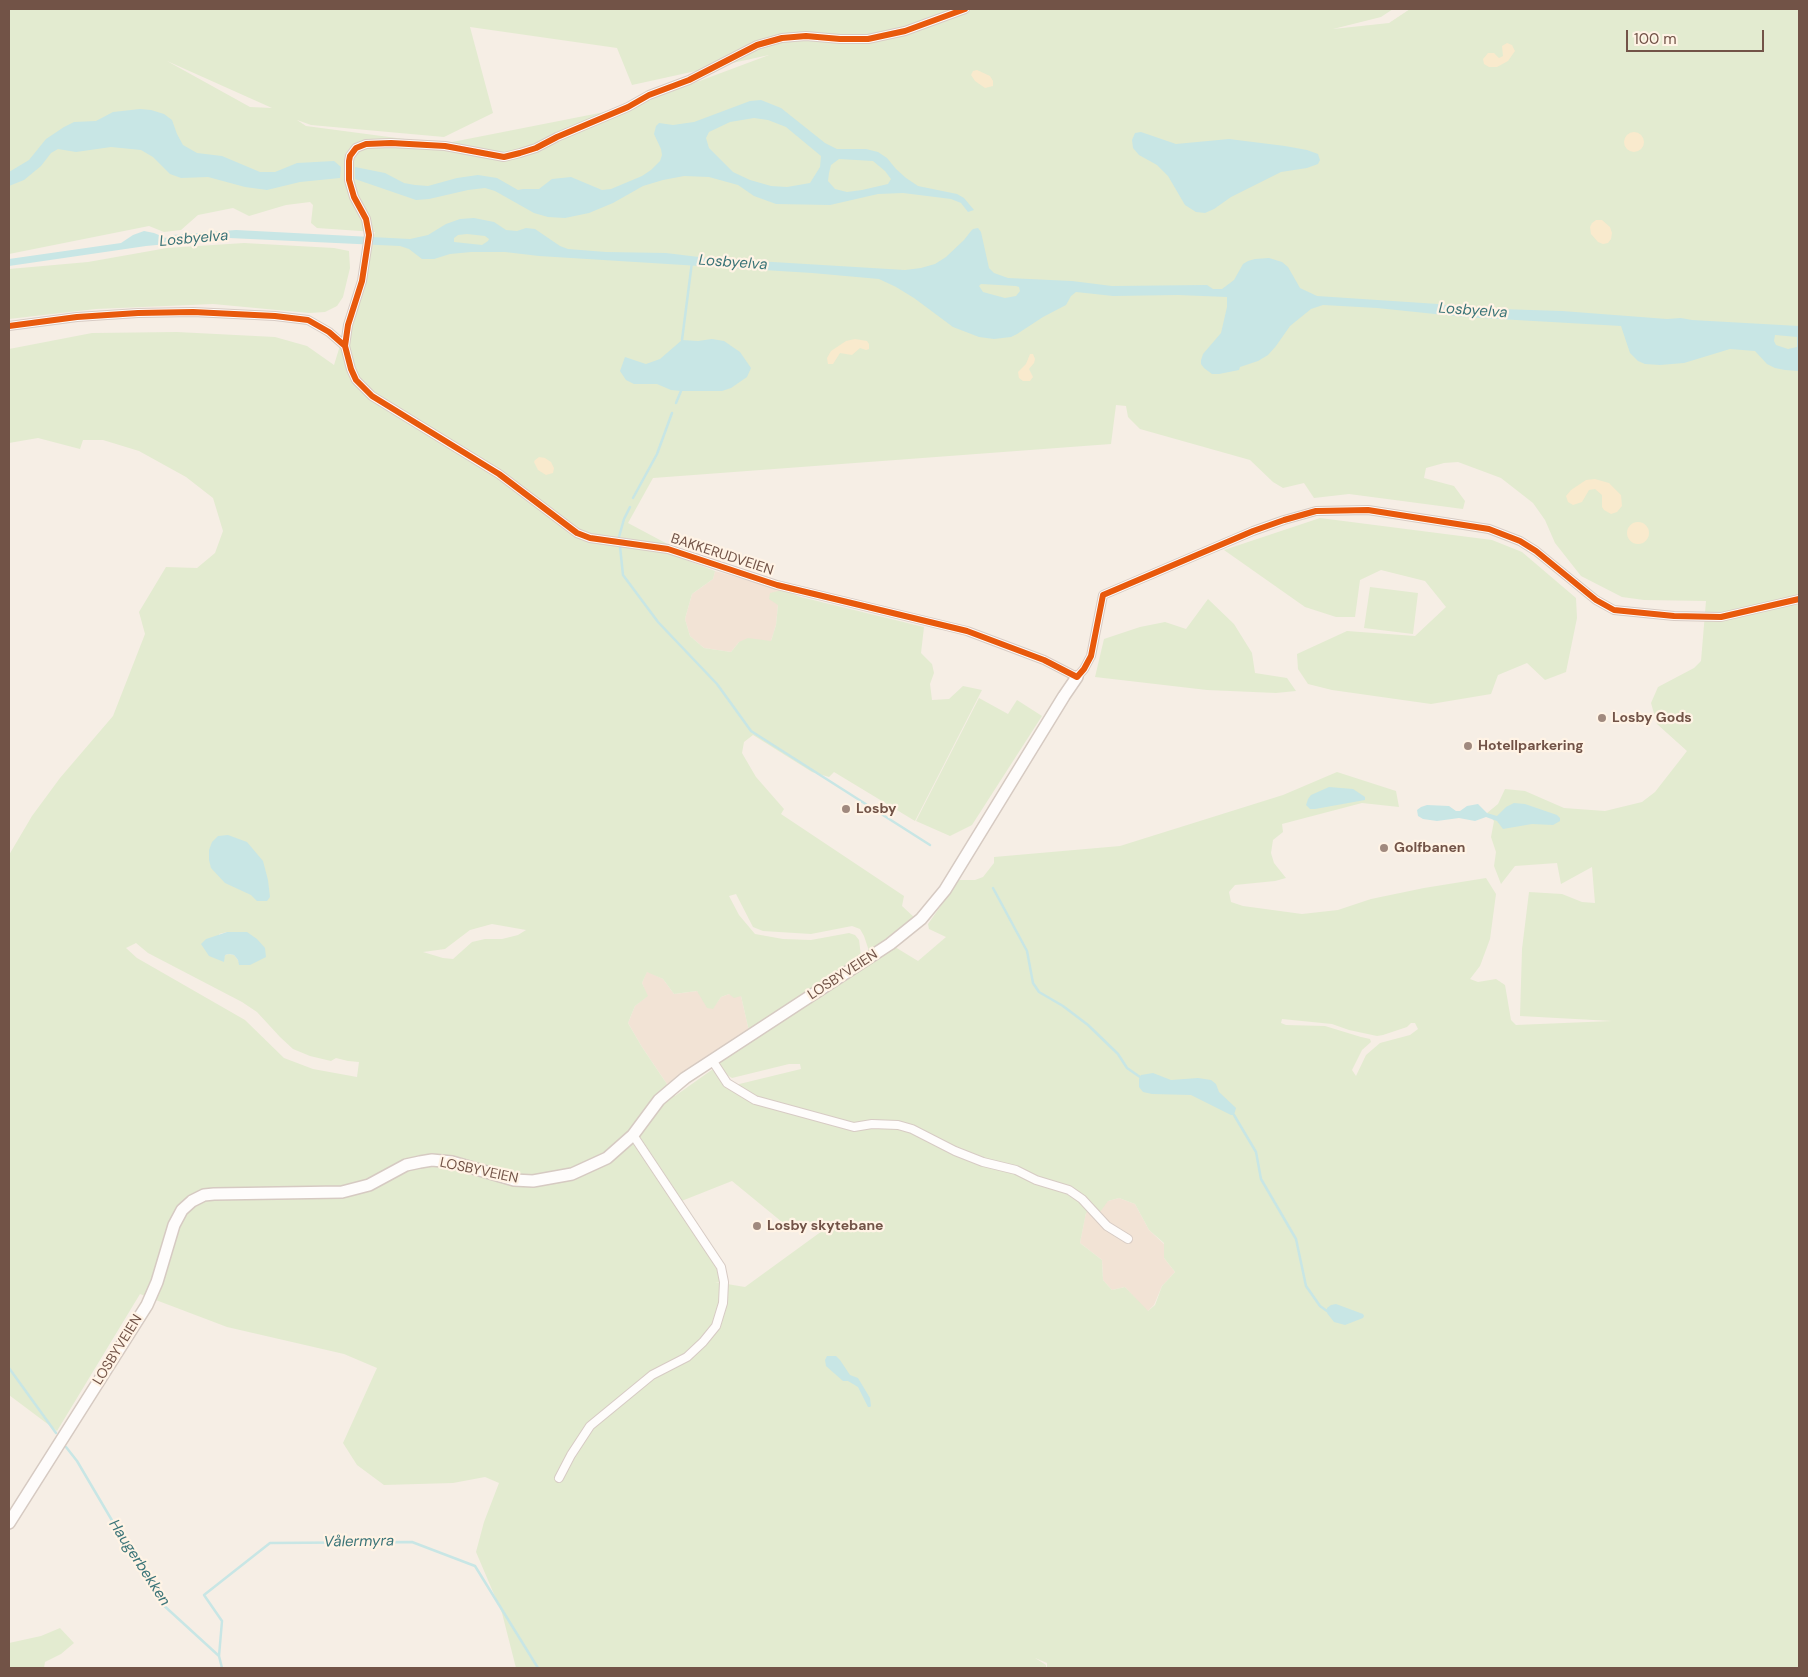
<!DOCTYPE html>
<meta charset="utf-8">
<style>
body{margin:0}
#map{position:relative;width:1808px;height:1677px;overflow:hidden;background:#f6eee5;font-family:"DM Sans",sans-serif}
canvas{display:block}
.frame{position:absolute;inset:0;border:10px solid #725347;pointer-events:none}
.scale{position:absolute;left:1626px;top:30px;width:138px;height:22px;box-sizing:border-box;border:2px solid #725347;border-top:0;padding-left:6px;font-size:15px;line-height:18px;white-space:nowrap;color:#725347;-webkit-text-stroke:4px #fff3e5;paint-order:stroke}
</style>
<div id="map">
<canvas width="1808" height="1677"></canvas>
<div class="frame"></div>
<div class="scale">100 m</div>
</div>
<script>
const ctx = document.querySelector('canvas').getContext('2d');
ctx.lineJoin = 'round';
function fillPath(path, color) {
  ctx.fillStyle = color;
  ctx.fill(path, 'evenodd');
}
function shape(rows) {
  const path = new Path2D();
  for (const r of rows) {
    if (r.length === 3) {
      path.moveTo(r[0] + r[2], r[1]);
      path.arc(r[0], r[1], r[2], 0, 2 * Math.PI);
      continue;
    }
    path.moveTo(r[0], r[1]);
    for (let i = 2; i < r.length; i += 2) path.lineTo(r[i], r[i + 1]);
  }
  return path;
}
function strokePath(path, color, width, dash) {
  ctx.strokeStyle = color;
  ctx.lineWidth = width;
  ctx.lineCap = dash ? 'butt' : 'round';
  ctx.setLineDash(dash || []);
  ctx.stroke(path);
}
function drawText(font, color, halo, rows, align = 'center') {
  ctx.font = font + ' "DM Sans",sans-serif';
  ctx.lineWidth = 4.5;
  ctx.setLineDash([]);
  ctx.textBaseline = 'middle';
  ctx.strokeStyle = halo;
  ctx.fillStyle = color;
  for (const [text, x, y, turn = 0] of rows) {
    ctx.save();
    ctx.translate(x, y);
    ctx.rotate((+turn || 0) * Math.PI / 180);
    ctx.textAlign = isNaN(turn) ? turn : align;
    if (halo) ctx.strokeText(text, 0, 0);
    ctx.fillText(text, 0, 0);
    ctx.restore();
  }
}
const residential = shape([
 [715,571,782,590,778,605,776,625,771,641,739,642,731,652,704,648,690,636,685,619,692,594,713,579],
 [647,971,663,979,674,994,697,991,713,1008,721,997,729,994,741,996,749,1031,667,1084,642,1047,628,1023,635,1006,647,996,642,983],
 [1119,1198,1135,1204,1149,1230,1164,1244,1164,1258,1175,1272,1162,1286,1154,1305,1147,1312,1125,1287,1112,1290,1103,1280,1102,1260,1080,1243,1086,1212,1108,1201]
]);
const green = shape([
 [9,9,1393,9,1381,17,1333,29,1389,23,1410,9,1799,9,1799,1668,1047,1668,1047,1663,1035,1658,1046,1665,1046,1668,516,1668,502,1613,476,1552,484,1522,499,1483,485,1477,453,1483,384,1485,357,1465,343,1443,377,1368,344,1354,227,1327,140,1294,57,1431,9,1395,9,855,32,816,60,778,113,716,145,634,139,612,166,567,197,568,215,553,223,531,213,498,186,477,139,451,103,440,83,440,80,449,38,438,9,443,9,349,92,333,177,332,275,337,307,346,334,365,375,232,317,228,311,223,313,205,310,202,286,205,249,216,233,208,198,215,181,230,164,232,149,226,9,254],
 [470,27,617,48,632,85,769,55,630,107,442,144,306,126,297,120,311,125,444,137,493,113],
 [167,61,272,108,250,107],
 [1116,405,1126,406,1128,417,1140,429,1250,460,1273,482,1283,488,1304,483,1314,498,1349,494,1463,509,1465,501,1454,486,1424,478,1426,468,1444,463,1458,462,1501,478,1533,503,1545,520,1555,543,1581,576,1622,597,1644,600,1706,601,1701,661,1694,668,1658,687,1651,703,1657,724,1687,751,1655,792,1642,802,1605,811,1564,808,1525,791,1505,789,1498,804,1487,813,1494,821,1491,837,1496,852,1494,866,1501,884,1515,866,1557,863,1561,884,1592,867,1595,903,1582,902,1562,894,1529,892,1522,949,1520,1016,1612,1021,1516,1025,1511,1020,1505,985,1496,979,1478,982,1470,979,1480,966,1490,939,1496,894,1486,878,1424,888,1371,899,1338,910,1302,914,1243,906,1231,902,1229,892,1235,885,1275,881,1286,878,1274,863,1271,853,1273,840,1283,832,1282,824,1362,803,1399,807,1396,791,1337,772,1283,795,1120,846,994,857,994,863,983,877,975,880,959,880,928,924,929,929,946,937,918,961,895,947,773,1025,723,1059,719,1065,724,1073,732,1078,789,1064,800,1064,801,1069,727,1087,713,1069,675,1096,642,1047,628,1023,635,1006,648,996,642,983,647,972,663,979,674,994,697,991,707,1008,713,1009,721,997,729,994,734,998,741,996,749,1031,861,956,859,940,855,935,849,933,811,940,783,939,755,934,739,915,729,896,736,894,753,927,763,931,811,934,852,926,860,929,864,936,869,951,884,943,916,919,902,906,904,896,781,814,784,809,756,777,742,753,744,742,753,735,812,772,829,777,834,772,915,821,982,690,963,686,949,699,932,700,930,684,934,673,932,664,921,653,924,627,801,597,782,590,770,593,769,599,778,605,776,625,771,641,748,638,739,642,731,652,704,648,690,636,685,619,692,594,713,579,715,571,673,555,675,548,628,523,653,478,1111,444],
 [492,924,526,930,518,935,502,939,485,939,472,942,453,959,443,958,423,952,445,949,470,930],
 [227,932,237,932,240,965,238,960,234,955,229,954,225,955,224,958,219,934],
 [136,943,148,953,242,1002,257,1012,280,1037,293,1049,310,1056,331,1061,336,1058,348,1061,359,1062,357,1077,313,1069,284,1058,245,1020,137,958,126,948],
 [1282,1019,1332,1024,1349,1030,1377,1036,1383,1035,1407,1027,1411,1023,1415,1023,1418,1029,1410,1035,1380,1043,1366,1055,1356,1076,1352,1070,1362,1050,1371,1042,1370,1039,1361,1037,1325,1026,1286,1025,1281,1023],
 [732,1181,782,1222,833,1223,745,1287,715,1282,724,1282,721,1267,679,1202],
 [1119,1198,1135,1204,1149,1230,1164,1243,1164,1258,1175,1272,1162,1286,1155,1305,1148,1311,1125,1287,1112,1290,1103,1280,1102,1260,1080,1243,1086,1213,1093,1208,1096,1211,1100,1212,1108,1201],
 [244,243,334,248,349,251,350,268,343,297,337,306,325,312,309,313,213,304,96,309,9,319,9,269,88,262,167,248],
 [1320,518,1492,540,1522,552,1576,598,1577,618,1566,672,1545,680,1527,663,1498,675,1491,694,1431,704,1332,690,1308,684,1298,669,1297,654,1347,631,1415,636,1446,607,1425,581,1381,570,1360,580,1355,617,1336,617,1305,607,1224,550],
 [1370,587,1418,593,1413,634,1364,628],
 [1208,599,1234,624,1252,653,1255,673,1287,678,1296,691,1276,693,1207,690,1095,677,1104,639,1140,627,1165,622,1186,629],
 [979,698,1008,714,1017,700,1042,716,972,825,950,836,916,821],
 [60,1628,74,1643,61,1654,45,1662,44,1668,9,1668,9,1643,41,1636]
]);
const sand = shape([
 [1507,43,1512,45,1515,51,1508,61,1497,67,1489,67,1484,64,1483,59,1488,53,1494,53,1499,58,1503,56,1502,46],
 [977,70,990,76,993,81,993,86,985,88,975,81,971,75,973,71],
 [1634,142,10],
 [1596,220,1602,220,1610,227,1612,233,1611,239,1608,243,1603,244,1598,242,1591,234,1590,227,1592,223],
 [855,339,867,341,869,344,869,349,866,350,860,348,852,355,840,353,833,364,828,364,827,358,831,351,846,341],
 [1030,354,1033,354,1035,359,1034,363,1029,369,1033,377,1030,381,1023,381,1019,378,1018,372,1026,364],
 [539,457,545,458,551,462,554,468,553,473,546,475,538,470,534,462,535,460],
 [1595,479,1609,483,1621,495,1622,506,1617,512,1611,514,1604,510,1602,507,1602,495,1595,489,1589,490,1582,502,1573,505,1568,502,1566,496,1571,490,1586,480],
 [1638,533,11]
]);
const water = shape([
 [761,100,781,108,825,143,837,149,866,149,878,152,887,158,896,169,906,178,918,186,957,194,964,198,974,210,968,212,961,203,951,199,903,193,878,194,830,205,776,204,754,196,738,185,709,177,684,176,663,180,643,186,613,203,589,213,565,218,548,217,534,213,495,191,485,188,468,190,429,199,416,200,355,179,355,167,385,173,404,183,415,185,428,186,457,178,478,175,497,178,518,190,523,189,539,189,552,179,571,177,602,190,611,189,642,176,651,170,660,161,662,155,661,149,654,134,656,126,659,123,673,125,694,122,750,101],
 [754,118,768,120,786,127,821,156,820,167,810,183,787,187,771,186,750,180,733,172,709,148,706,138,709,132,730,122],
 [839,159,873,161,885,171,891,179,888,184,862,190,847,192,835,189,828,181,829,173,831,165],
 [140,109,151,110,164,114,172,120,177,134,183,145,197,153,222,156,260,172,275,172,297,163,334,161,341,167,340,178,300,182,267,190,245,187,208,177,181,178,170,174,153,157,141,150,111,147,76,152,58,149,51,153,41,166,24,180,9,186,9,172,29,160,46,139,64,127,74,122,96,121,113,112],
 [1141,132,1176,144,1229,139,1285,146,1307,150,1318,154,1320,160,1318,164,1307,168,1281,172,1231,197,1214,209,1205,213,1196,212,1185,205,1168,176,1157,165,1139,155,1133,148,1132,140,1135,133],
 [474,218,494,222,506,230,517,231,526,228,535,229,560,246,568,249,606,252,666,253,707,258,905,270,921,268,935,264,946,257,964,240,971,231,973,229,978,228,981,232,989,268,994,273,1008,278,1072,281,1112,286,1207,285,1213,289,1222,289,1234,280,1243,264,1248,261,1255,259,1269,258,1282,262,1288,267,1300,288,1317,296,1438,304,1469,308,1562,311,1667,319,1681,318,1692,320,1799,326,1799,371,1785,370,1775,368,1767,364,1755,351,1730,349,1684,363,1660,365,1645,364,1638,361,1630,353,1621,326,1464,317,1377,308,1323,305,1311,309,1290,326,1276,346,1268,355,1258,361,1240,367,1239,370,1219,374,1212,374,1204,368,1201,364,1201,360,1203,354,1221,333,1227,307,1227,297,1178,295,1113,296,1076,292,1071,296,1066,305,1043,317,1017,334,1011,337,994,339,979,337,953,327,914,298,896,287,879,279,812,273,539,256,505,252,471,252,450,254,434,259,422,259,409,249,400,246,229,238,146,246,9,266,9,259,121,243,133,235,144,231,154,233,166,238,172,235,236,230,410,239,428,235,446,224,460,219],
 [467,234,485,236,489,239,488,241,482,245,454,242,454,238,458,235],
 [981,284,1016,286,1019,287,1020,291,1016,296,1005,298,983,292,979,286],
 [1775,335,1797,337,1797,347,1788,349,1776,345,1774,341],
 [712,339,724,341,740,352,751,368,747,377,731,388,722,391,681,391,671,390,657,384,634,384,626,380,620,371,625,357,646,364,660,359,682,340,698,341],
 [1329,787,1353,789,1365,797,1365,800,1315,809,1310,809,1306,805,1308,799,1311,795],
 [1514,803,1525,804,1557,815,1560,818,1560,821,1553,825,1532,824,1503,829,1497,821,1486,817,1475,821,1459,818,1437,821,1423,819,1418,816,1417,810,1421,807,1427,805,1449,806,1456,811,1460,811,1467,806,1478,804,1487,813,1497,816,1506,807],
 [228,835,247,842,263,861,268,880,270,897,267,901,257,901,251,895,225,883,211,868,209,860,209,850,212,842,218,836],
 [227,932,247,932,257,939,265,948,266,957,250,965,239,965,238,960,234,955,229,954,225,955,224,962,209,956,201,944,206,939],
 [1153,1073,1171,1080,1198,1078,1211,1080,1216,1084,1219,1092,1236,1108,1234,1115,1231,1115,1191,1095,1152,1094,1143,1092,1139,1087,1139,1079,1141,1075],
 [1336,1304,1363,1314,1364,1316,1363,1318,1345,1325,1334,1322,1327,1313,1327,1308,1331,1305],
 [827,1356,836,1356,840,1360,850,1375,858,1378,870,1398,871,1406,870,1407,868,1407,858,1387,848,1381,843,1381,826,1366,825,1360]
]);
const stream = shape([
 [682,340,692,262],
 [676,403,681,391],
 [633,498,657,454,672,413],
 [630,507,624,519,619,537,623,575,658,622,717,684,751,731,930,845],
 [993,888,1027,951,1033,983,1039,992,1063,1006,1088,1025,1118,1054,1127,1068,1140,1077],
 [1234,1115,1256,1152,1261,1179,1296,1239,1306,1286,1320,1306,1327,1311],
 [9,1368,56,1433],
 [66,1447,77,1461,160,1602,219,1656,222,1668],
 [219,1656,222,1621,204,1595,270,1543,412,1542,475,1566,538,1668]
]);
const minor = shape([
 [9,326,77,317,138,313,193,312,275,316,308,320,329,332,345,346,351,369,356,380,372,396,499,474,577,533,590,538,668,549,777,585,967,631,1044,660,1077,677,1084,669,1091,656,1103,595,1253,531,1284,520,1316,511,1368,510,1489,529,1520,541,1536,551,1596,600,1614,610,1674,616,1721,617,1799,599],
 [345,346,348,325,362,281,369,235,366,219,354,197,349,180,349,161,350,156,356,148,366,144,391,143,445,146,504,157,520,153,536,148,557,137,628,107,649,95,689,80,757,45,782,38,806,36,840,39,868,39,905,31,965,9],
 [712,1060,727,1083,755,1100,854,1127,872,1124,898,1125,912,1129,955,1151,983,1162,1016,1170,1036,1180,1069,1190,1082,1199,1107,1226,1128,1239],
 [559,1478,571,1455,590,1426,652,1375,687,1357,703,1342,716,1326,723,1303,724,1282,721,1267,633,1135]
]);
const secondary = shape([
 [9,1523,147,1305,157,1282,174,1225,182,1210,192,1201,204,1195,214,1194,342,1192,369,1185,406,1165,420,1162,432,1160,452,1162,514,1180,533,1181,572,1174,607,1158,633,1135,659,1100,685,1078,890,944,921,919,945,890,1064,696,1077,677]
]);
const cycleway = shape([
 [9,326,77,317,138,313,193,312,275,316,308,320,329,332,345,346,351,369,356,380,372,396,499,474,577,533,590,538,668,549,777,585,967,631,1044,660,1077,677,1084,669,1091,656,1103,595,1253,531,1284,520,1316,511,1368,510,1489,529,1520,541,1536,551,1596,600,1614,610,1674,616,1721,617,1799,599],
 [345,346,348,325,362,281,369,235,366,219,354,197,349,180,349,161,350,156,356,148,366,144,391,143,445,146,504,157,520,153,536,148,557,137,628,107,649,95,689,80,757,45,782,38,806,36,840,39,868,39,905,31,965,9]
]);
const markers = [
 [1602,718,5,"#a0897e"],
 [1468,746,5,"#a0897e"],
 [846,809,5,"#a0897e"],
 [1384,848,5,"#a0897e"],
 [757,1226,5,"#a0897e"]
];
const streetNames = [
 ["BAKKERUDVEIEN",722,555,18],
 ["LOSBYVEIEN",843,975,-33],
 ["LOSBYVEIEN",479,1171,12],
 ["LOSBYVEIEN",118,1350,-58]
];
const poiNames = [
 ["Losby Gods",1612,718],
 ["Hotellparkering",1478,746],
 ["Losby",856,809],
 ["Golfbanen",1394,848],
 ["Losby skytebane",767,1226]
];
const waterNames = [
 ["Losbyelva",194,239,-5],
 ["Losbyelva",733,263,4],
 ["Losbyelva",1473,311,4],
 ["Vålermyra",359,1542,-1],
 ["Haugerbekken",139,1563,57]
];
fillPath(residential, '#f2e3d5');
fillPath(green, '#e3ebd0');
fillPath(sand, '#f9eacd');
fillPath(water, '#c8e6e5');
strokePath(stream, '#c8e6e5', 2.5);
strokePath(minor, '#d7cbc4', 10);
strokePath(secondary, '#d6cac2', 14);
strokePath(minor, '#fefcfb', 8);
strokePath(secondary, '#fefcfb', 11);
strokePath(cycleway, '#e8590c', 6);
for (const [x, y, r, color] of markers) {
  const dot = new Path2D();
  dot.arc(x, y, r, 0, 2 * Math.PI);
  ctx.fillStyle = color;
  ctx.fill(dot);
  strokePath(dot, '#fff3e5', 2);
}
drawText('14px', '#725347', '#fff3e5', streetNames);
drawText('bold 14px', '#725347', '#fff3e5', poiNames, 'left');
drawText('italic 15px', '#3b7478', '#fff3e5', waterNames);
</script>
